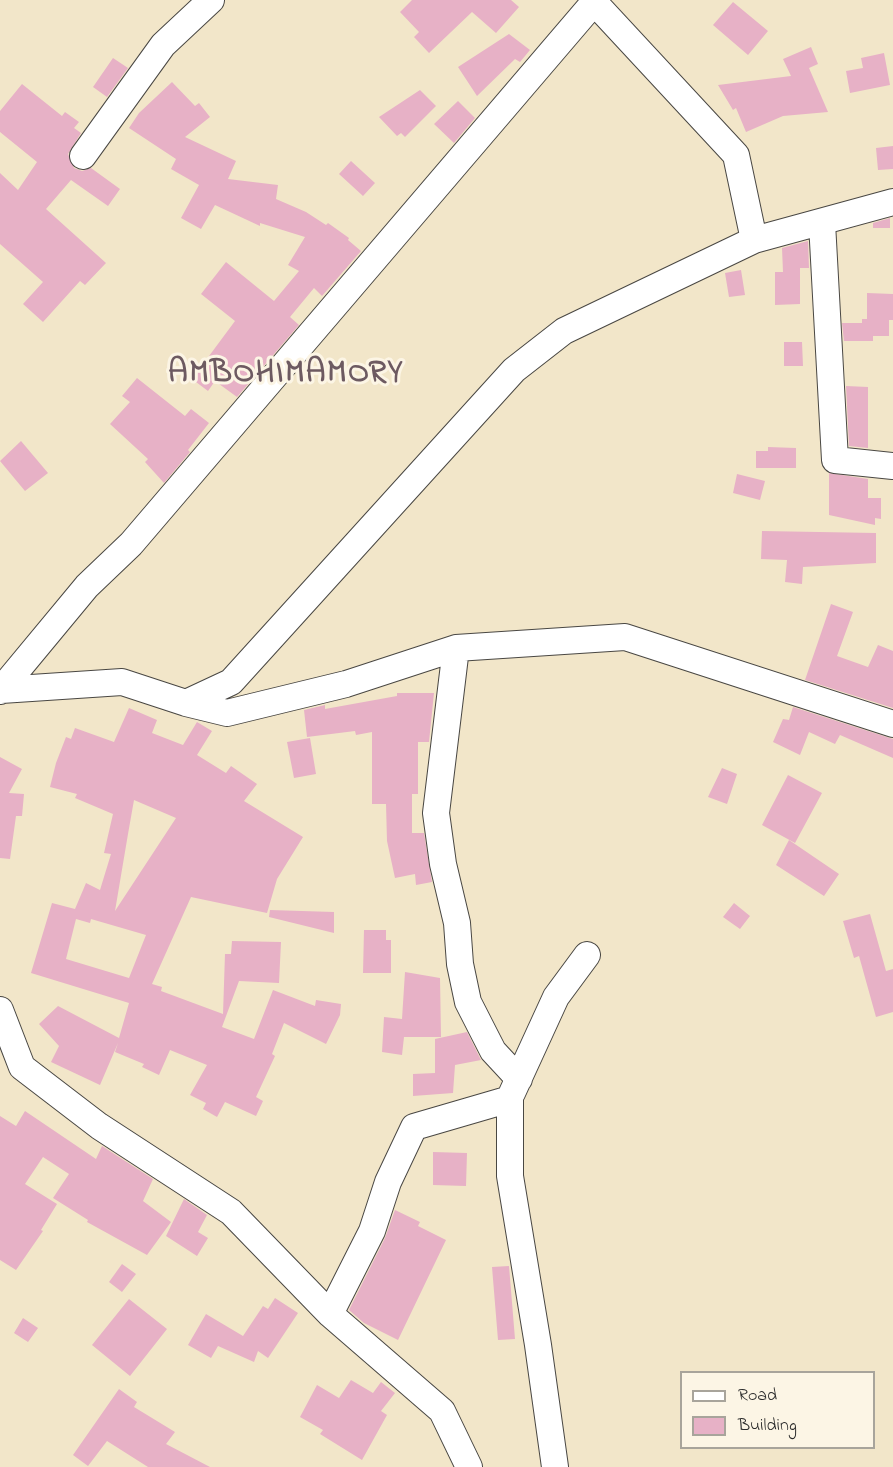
<!DOCTYPE html>
<style>
body{margin:0}
#map{position:relative;width:893px;height:1467px;overflow:hidden;background:#f2e6c9;font-family:"Indie Flower",sans-serif}
canvas{display:block}
.legend{position:absolute;left:680px;top:1371px;width:195px;height:78px;box-sizing:border-box;background:#fcf5e5;border:2px solid #a8a49b;margin:0;padding:8px 10px;list-style:none;font-size:18px;color:#2b2b2b}
.legend li{display:flex;align-items:center;gap:12px;height:30px}
.legend b{width:30px;border:2px solid #a8a49b}
</style>
<div id="map">
<canvas width="893" height="1467"></canvas>
<ul class="legend">
<li><b style="height:8px;background:#fff"></b>Road</li>
<li><b style="height:16px;background:#e7b1c6"></b>Building</li>
</ul>
</div>
<script>
const ctx = document.querySelector('canvas').getContext('2d');
ctx.lineJoin = 'round';
function fillPath(path, color) {
  ctx.fillStyle = color;
  ctx.fill(path, 'evenodd');
}
function shape(rows) {
  const path = new Path2D();
  for (const r of rows) {
    path.moveTo(r[0], r[1]);
    for (let i = 2; i < r.length; i += 2) path.lineTo(r[i], r[i + 1]);
  }
  return path;
}
function strokePath(path, color, width, dash) {
  ctx.strokeStyle = color;
  ctx.lineWidth = width;
  ctx.lineCap = dash ? 'butt' : 'round';
  ctx.setLineDash(dash || []);
  ctx.stroke(path);
}
function drawText(font, color, halo, rows, align = 'center') {
  ctx.font = font + ' "Indie Flower",sans-serif';
  ctx.lineWidth = 6;
  ctx.setLineDash([]);
  ctx.textBaseline = 'middle';
  ctx.strokeStyle = halo;
  ctx.fillStyle = color;
  for (const [text, x, y, turn = 0] of rows) {
    ctx.save();
    ctx.translate(x, y);
    ctx.rotate((+turn || 0) * Math.PI / 180);
    ctx.textAlign = isNaN(turn) ? turn : align;
    if (halo) ctx.strokeText(text, 0, 0);
    ctx.fillText(text, 0, 0);
    ctx.restore();
  }
}
const building = shape([
 [412,0,511,0,519,7,496,33,472,12,429,53,414,37,419,32,400,12],
 [733,2,768,31,748,55,713,25],
 [509,34,530,50,520,62,515,59,477,96,458,67],
 [811,47,818,64,809,68,828,112,783,116,746,132,736,108,733,110,718,85,791,76,783,59],
 [884,53,890,85,850,93,846,71,863,68,861,58],
 [113,58,128,68,107,97,93,87],
 [172,82,195,106,199,103,210,117,185,137,236,161,228,179,278,185,276,199,306,212,326,225,328,223,349,238,348,240,361,251,322,296,314,288,290,317,299,325,237,397,215,381,208,391,192,379,235,321,201,294,226,262,274,301,299,271,288,265,305,237,260,223,260,226,215,205,201,229,181,218,199,185,171,169,176,159,129,128,139,113],
 [22,84,62,116,65,112,79,122,74,128,81,133,68,154,74,168,82,171,91,168,120,189,108,206,71,180,46,209,106,263,85,285,80,281,43,322,23,304,43,282,0,244,0,173,18,190,37,162,0,132,0,111],
 [420,90,436,106,405,137,401,133,397,136,379,117],
 [458,101,475,118,454,143,434,124],
 [893,146,893,169,878,170,876,148],
 [351,161,375,183,363,196,339,174],
 [890,218,890,228,873,228,873,223],
 [808,241,809,268,800,268,800,304,775,305,775,272,783,272,782,248],
 [741,270,745,295,729,297,725,273],
 [867,293,893,294,893,320,889,320,889,336,873,336,873,341,844,341,842,323,862,323,862,319,867,319],
 [784,342,802,342,803,366,784,366],
 [137,378,185,416,191,409,209,423,188,450,190,452,164,483,145,462,148,459,110,424,130,402,122,396],
 [846,386,868,387,868,448,849,446],
 [21,441,48,473,25,491,0,461],
 [768,447,796,448,796,468,756,468,756,451,768,451],
 [829,473,868,479,868,498,881,498,881,519,875,518,875,525,829,515],
 [737,474,765,481,760,500,733,493],
 [762,531,876,533,876,563,803,567,802,584,785,582,787,560,761,559],
 [831,604,853,612,837,656,868,667,878,645,893,651,893,708,805,680],
 [397,693,434,693,429,742,418,742,418,794,412,794,412,833,424,833,432,882,416,885,415,874,395,878,387,841,386,804,372,804,372,732,356,735,355,731,307,737,304,710,325,705,325,709,397,696],
 [793,707,893,739,893,758,840,735,835,744,809,732,800,755,773,742,783,719,789,720],
 [129,708,157,720,152,733,183,745,197,722,212,731,197,755,226,773,231,766,257,784,244,801,303,837,277,879,267,913,191,897,152,984,162,987,161,991,223,1014,225,954,231,954,232,941,281,942,279,983,239,981,222,1027,254,1039,273,990,315,1006,316,1000,341,1004,340,1015,326,1044,284,1023,272,1054,275,1056,256,1097,263,1101,256,1116,225,1102,217,1117,203,1109,206,1103,190,1095,207,1065,170,1050,159,1075,142,1067,144,1064,115,1052,118,1043,100,1085,51,1062,59,1046,39,1024,58,1006,119,1038,129,1003,31,973,52,903,75,909,86,883,100,890,111,854,104,853,113,814,75,798,77,794,50,787,56,763,66,737,71,739,75,728,114,742],
 [134,800,176,818,115,911,128,834],
 [76,919,90,923,91,919,146,935,129,978,66,959],
 [310,738,316,774,294,778,287,742],
 [0,757,22,769,9,793,24,794,22,816,16,816,10,859,0,858],
 [722,768,737,774,727,804,708,797],
 [788,775,822,793,795,843,762,825],
 [789,840,839,874,824,896,776,865],
 [734,903,750,916,740,929,723,917],
 [270,910,334,912,334,933,269,917],
 [870,914,886,971,893,969,893,1012,876,1017,859,956,854,958,843,921],
 [364,930,386,930,386,940,391,940,391,973,363,973],
 [405,972,440,978,441,1037,404,1037,402,1055,382,1052,384,1017,402,1019],
 [467,1032,481,1060,455,1065,453,1093,413,1096,413,1074,435,1073,435,1039],
 [25,1111,96,1159,102,1146,153,1179,143,1201,171,1222,147,1255,87,1222,88,1220,53,1198,69,1174,43,1157,25,1184,57,1204,41,1230,43,1231,16,1270,0,1260,0,1116,16,1126],
 [433,1152,467,1153,466,1186,433,1185],
 [184,1199,207,1215,198,1232,208,1238,197,1256,166,1236],
 [395,1210,420,1222,418,1226,446,1240,398,1340,364,1323,349,1310,385,1238],
 [122,1264,136,1274,122,1292,109,1282],
 [509,1266,515,1339,498,1340,492,1267],
 [275,1298,298,1313,268,1358,258,1351,254,1362,218,1346,211,1358,188,1345,206,1314,243,1336,263,1306,268,1309],
 [129,1299,167,1329,130,1376,92,1345],
 [23,1318,38,1328,28,1342,14,1333],
 [351,1380,373,1393,381,1382,395,1393,381,1411,387,1415,362,1460,320,1434,323,1430,300,1417,317,1385,339,1398],
 [119,1389,137,1402,134,1407,175,1432,166,1444,210,1467,148,1467,107,1441,88,1466,73,1455]
]);
const street = shape([
 [594,2,736,155,754,240],
 [83,156,163,45,211,0],
 [822,223,835,460,893,466],
 [456,648,436,813,443,864,457,923,460,964,468,1002,493,1051,519,1079],
 [1,690,122,682,186,703,231,682,514,370,564,331,754,240,893,202],
 [0,691,87,586,131,544,596,0],
 [186,703,227,713,346,684,456,648,625,637,893,724],
 [0,1010,22,1067,99,1126,231,1212,330,1314,442,1411,469,1467],
 [512,1093,556,997,587,955],
 [330,1314,372,1231,388,1182,414,1127,510,1099,510,1176,538,1345,555,1467]
]);
const districtNames = [
 ["AMBOHIMAMORY",286,376]
];
fillPath(building, '#e7b1c6');
strokePath(street, '#494743', 28);
strokePath(street, '#fff', 26);
ctx.letterSpacing = '1.5px';
drawText('bold 32px', '#6d5a61', '#fcf5e5', districtNames);
ctx.letterSpacing = '0px';
</script>
